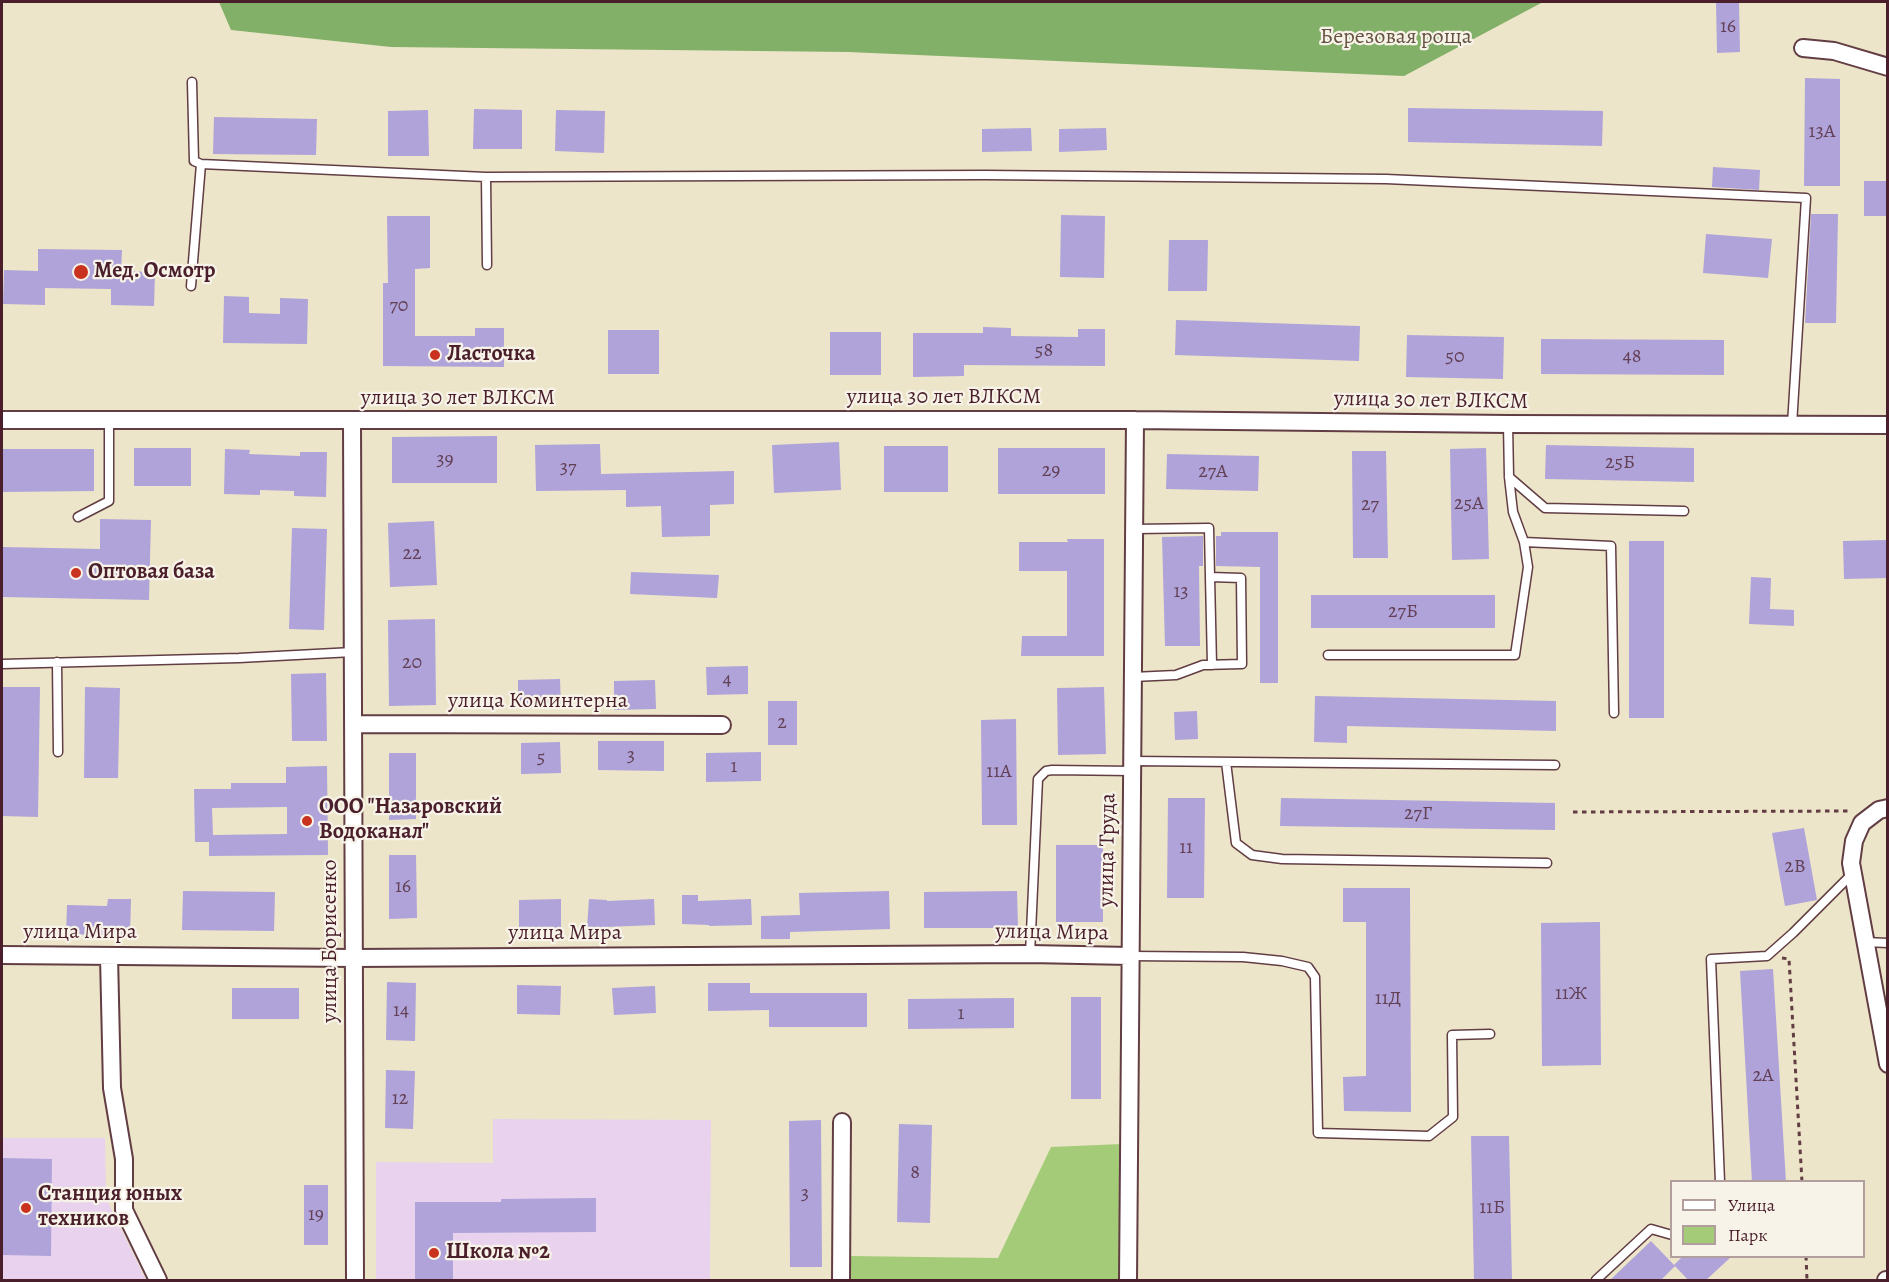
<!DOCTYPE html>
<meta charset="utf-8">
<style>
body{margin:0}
#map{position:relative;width:1889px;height:1282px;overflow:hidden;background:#ece5c9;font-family:Alegreya,serif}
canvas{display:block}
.frame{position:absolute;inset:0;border:3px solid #4a1f2b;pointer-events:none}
.legend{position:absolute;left:1670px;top:1180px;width:195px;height:78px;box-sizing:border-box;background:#f7f3e8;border:2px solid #b29e9c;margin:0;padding:8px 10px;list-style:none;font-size:18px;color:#4a1f2b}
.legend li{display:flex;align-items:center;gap:12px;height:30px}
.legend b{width:30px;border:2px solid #b29e9c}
</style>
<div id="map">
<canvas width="1889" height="1282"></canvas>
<div class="frame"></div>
<ul class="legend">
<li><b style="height:8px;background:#fff"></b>Улица</li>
<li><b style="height:16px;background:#a4cc78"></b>Парк</li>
</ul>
</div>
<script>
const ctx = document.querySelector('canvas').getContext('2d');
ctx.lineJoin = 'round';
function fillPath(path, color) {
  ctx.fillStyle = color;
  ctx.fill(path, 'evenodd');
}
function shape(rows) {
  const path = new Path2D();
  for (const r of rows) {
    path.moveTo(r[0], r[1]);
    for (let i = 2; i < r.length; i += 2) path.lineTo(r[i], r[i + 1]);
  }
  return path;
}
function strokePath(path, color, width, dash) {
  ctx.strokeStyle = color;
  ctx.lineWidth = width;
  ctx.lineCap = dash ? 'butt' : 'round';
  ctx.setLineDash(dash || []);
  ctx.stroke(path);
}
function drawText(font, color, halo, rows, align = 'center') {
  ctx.font = font + ' Alegreya,serif';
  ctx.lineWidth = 4.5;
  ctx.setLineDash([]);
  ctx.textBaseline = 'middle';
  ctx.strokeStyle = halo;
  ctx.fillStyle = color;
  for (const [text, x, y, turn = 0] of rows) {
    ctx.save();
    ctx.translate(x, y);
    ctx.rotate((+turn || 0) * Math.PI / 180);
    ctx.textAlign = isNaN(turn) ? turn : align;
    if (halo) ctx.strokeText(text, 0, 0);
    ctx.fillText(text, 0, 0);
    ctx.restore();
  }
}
const built = shape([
 [493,1119,711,1120,710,1279,376,1280,376,1162,493,1163],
 [2,1138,105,1138,106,1198,146,1280,2,1280]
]);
const green = shape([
 [1121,1144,1120,1280,850,1280,850,1256,998,1258,1051,1147]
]);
const forest = shape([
 [219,2,1543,2,1404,76,848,52,391,47,231,30]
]);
const building = shape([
 [1716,2,1739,2,1740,52,1717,53],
 [1805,78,1840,79,1840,186,1804,186],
 [1408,108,1603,111,1602,146,1408,142],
 [474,109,522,110,522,149,473,149],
 [428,110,429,156,388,156,388,111],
 [556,110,605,111,604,153,555,151],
 [214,117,317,119,316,155,213,154],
 [1031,128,1032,151,982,152,982,129],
 [1106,128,1107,150,1059,152,1059,129],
 [1713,167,1760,170,1759,190,1712,187],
 [1864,181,1887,181,1887,216,1864,216],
 [1811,214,1838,214,1836,323,1805,323],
 [1061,215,1105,216,1104,278,1060,277],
 [387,216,430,216,430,268,415,269,415,336,475,336,475,328,504,328,504,367,383,366,383,283,388,283],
 [1706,234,1772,239,1768,278,1703,273],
 [1169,240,1208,240,1207,291,1168,291],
 [38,249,122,250,121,271,155,272,154,306,111,305,111,289,45,288,45,305,3,304,4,270,38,271],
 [224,296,249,297,249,313,280,314,280,298,308,299,307,344,223,343],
 [1176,320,1360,326,1359,361,1175,355],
 [983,327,1011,328,1011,336,1078,337,1078,329,1105,329,1105,366,964,365,964,376,913,377,913,333,983,333],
 [608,330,659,330,659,374,608,374],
 [830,332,881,332,881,375,830,375],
 [1407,335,1504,337,1503,379,1406,377],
 [1541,339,1724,340,1724,375,1541,374],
 [497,436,497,483,392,483,392,437],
 [839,442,841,490,774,493,772,445],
 [600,444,601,474,734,471,734,504,710,505,710,536,662,537,661,506,626,507,626,490,536,491,535,445],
 [1546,445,1694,448,1694,482,1545,479],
 [884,446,948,446,948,492,884,492],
 [134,448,191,448,191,486,134,486],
 [998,448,1105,448,1105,494,998,494],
 [1486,448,1489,559,1452,560,1450,449],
 [2,449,94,449,94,491,2,492],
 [225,449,250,450,249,454,300,456,300,452,327,452,326,497,294,496,294,491,260,490,260,495,224,494],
 [1352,451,1386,451,1388,558,1353,558],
 [1167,454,1259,456,1258,491,1166,489],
 [100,519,151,520,149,600,2,597,2,547,100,549],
 [434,521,437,585,390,587,388,523],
 [292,528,327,529,324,630,289,629],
 [1221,532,1278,532,1278,683,1260,683,1260,567,1216,566,1216,536,1221,536],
 [1203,536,1203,566,1199,566,1200,646,1165,646,1162,537],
 [1067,539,1104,539,1104,656,1021,656,1022,636,1067,636,1067,571,1019,571,1019,542,1068,542],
 [1887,540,1887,578,1844,579,1843,541],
 [1629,541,1664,541,1664,718,1629,718],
 [631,572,719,575,717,598,630,594],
 [1751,577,1771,578,1770,609,1794,610,1794,626,1749,624],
 [1311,595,1495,595,1495,628,1311,628],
 [435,619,436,705,389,706,388,620],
 [748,666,748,694,707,695,706,667],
 [326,673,327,741,292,741,291,674],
 [560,679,561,707,518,708,518,680],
 [655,680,656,709,614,710,614,681],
 [3,687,40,687,38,817,2,816],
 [85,687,120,688,118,778,84,778],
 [1104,687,1106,754,1058,755,1057,688],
 [1315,696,1556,701,1556,731,1347,726,1347,743,1314,742],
 [768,701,797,701,797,745,768,745],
 [1197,711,1198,739,1175,740,1174,712],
 [1016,719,1017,825,982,825,981,720],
 [598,741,664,741,664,771,598,770],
 [560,742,561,773,521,774,521,743],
 [761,752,761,781,706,782,706,753],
 [389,753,416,753,416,819,389,820],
 [327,766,328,855,209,856,209,842,195,842,194,789,231,789,231,783,286,783,286,767],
 [287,807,287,834,213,835,212,808],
 [1168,798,1205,798,1204,898,1167,898],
 [1281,798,1555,803,1555,830,1280,826],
 [1804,828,1817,900,1785,906,1772,833],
 [1056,845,1103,845,1103,922,1056,922],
 [389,855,416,855,417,918,389,919],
 [1343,888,1410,888,1411,1112,1344,1111,1343,1077,1366,1076,1366,922,1343,922],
 [183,891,275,892,274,931,182,930],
 [889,891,890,929,790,932,790,939,761,939,761,916,800,915,799,893],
 [1017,891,1018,928,924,928,924,892],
 [682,895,698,895,698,901,751,899,752,925,709,926,709,925,682,924],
 [108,899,131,899,130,936,66,934,67,905,107,906],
 [561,899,561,929,519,929,519,900],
 [589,899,607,900,607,901,654,899,655,925,606,927,606,929,587,928],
 [1600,922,1601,1065,1542,1066,1541,923],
 [1773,969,1786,1182,1752,1182,1740,971],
 [387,982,416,983,415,1041,386,1040],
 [708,983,750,983,750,993,867,993,867,1027,769,1027,769,1010,708,1011],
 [517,985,561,986,560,1015,517,1014],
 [655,986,656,1013,614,1015,612,988],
 [232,988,299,988,299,1019,232,1019],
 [1071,997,1101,997,1101,1099,1071,1099],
 [1014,998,1014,1028,908,1029,908,999],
 [386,1070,415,1071,413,1129,385,1128],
 [821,1120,822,1267,790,1267,789,1121],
 [899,1124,932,1125,930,1223,897,1222],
 [1471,1136,1509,1136,1512,1281,1474,1281],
 [2,1158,52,1159,51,1256,2,1255],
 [304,1185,328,1185,328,1245,304,1245],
 [596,1198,596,1232,453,1233,453,1281,415,1281,415,1202,501,1202,501,1199],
 [1651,1241,1675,1266,1660,1281,1609,1281],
 [1682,1257,1731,1257,1705,1281,1689,1281,1674,1265]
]);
const path = shape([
 [1573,812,1851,811],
 [1782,958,1789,959,1802,1182],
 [1806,1256,1807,1280]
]);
const service = shape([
 [192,82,194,161,201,164],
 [486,177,487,265],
 [191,286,201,164,486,177,985,175,1386,179,1806,198,1792,425],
 [1509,477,1545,508,1684,511],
 [78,517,109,501,109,421],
 [1524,542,1611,546,1614,713],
 [1210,577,1212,665],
 [1328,655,1515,655,1528,567,1524,542,1513,512,1509,477,1508,424],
 [57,662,58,752],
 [2,664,239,658,353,652],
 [1133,677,1176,675,1203,665,1242,664,1241,578,1210,577,1209,528,1134,529],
 [1132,761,1555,765],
 [1226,762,1236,843,1252,855,1282,859,1547,863],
 [1865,942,1888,943],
 [1030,954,1038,779,1046,771,1052,770,1132,771],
 [1130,956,1243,957,1282,961,1308,967,1315,977,1318,1133,1429,1136,1453,1117,1452,1035,1490,1034],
 [1720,1182,1711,959,1767,956,1793,933,1853,873],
 [1596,1280,1651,1229,1672,1235]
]);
const minor = shape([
 [1803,48,1834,51,1888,67],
 [2,420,1135,420,1508,424,1888,425],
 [352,421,355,1280],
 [353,724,722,725],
 [1888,808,1879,810,1862,823,1854,841,1851,863,1888,1064],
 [2,955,354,958,1030,954,1130,956],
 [109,956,112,1088,124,1159,124,1210,158,1280],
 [841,1280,842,1122],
 [1128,1280,1135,420],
 [1886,1280,1888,1280]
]);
const markers = [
 [81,272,8,"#c8321e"],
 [435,355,6,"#c8321e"],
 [76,573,6,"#c8321e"],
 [307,821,6,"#c8321e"],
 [26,1208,6,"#c8321e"],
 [434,1253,6,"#c8321e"]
];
const numberNames = [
 ["16",1728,27],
 ["13А",1822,132],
 ["70",399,306],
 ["58",1044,351],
 ["50",1455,357],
 ["48",1632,357],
 ["39",445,460],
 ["25Б",1620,463],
 ["37",568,468],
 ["29",1051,471],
 ["27А",1213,472],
 ["25А",1469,504],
 ["27",1370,505],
 ["22",412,554],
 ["13",1181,592],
 ["27Б",1403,612],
 ["20",412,663],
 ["4",727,680],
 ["2",782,723],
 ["3",631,756],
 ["5",541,758],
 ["1",734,767],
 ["11А",999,772],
 ["27Г",1418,814],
 ["11",1186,848],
 ["2В",1795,867],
 ["16",403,887],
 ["11Ж",1571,994],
 ["11Д",1388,999],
 ["14",401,1011],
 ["1",961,1014],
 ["2А",1763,1076],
 ["12",400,1099],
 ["8",915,1173],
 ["3",805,1194],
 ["11Б",1492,1208],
 ["19",316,1215]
];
const parkNames = [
 ["Березовая роща",1396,38]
];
const poiNames = [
 ["Мед. Осмотр",94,272],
 ["Ласточка",447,355],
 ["Оптовая база",88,573],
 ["ООО \"Назаровский",319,808],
 ["Водоканал\"",319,833],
 ["Станция юных",38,1195],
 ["техников",38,1220],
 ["Школа №2",446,1253]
];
const streetNames = [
 ["улица 30 лет ВЛКСМ",944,398],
 ["улица 30 лет ВЛКСМ",458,399],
 ["улица 30 лет ВЛКСМ",1431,401,1],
 ["улица Коминтерна",538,702],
 ["улица Труда",1108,850,-89],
 ["улица Мира",80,933],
 ["улица Мира",1052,933,1],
 ["улица Мира",565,934],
 ["улица Борисенко",331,941,-90]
];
fillPath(built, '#e9d2ee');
fillPath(green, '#a4cc78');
fillPath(forest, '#83b068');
fillPath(building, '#afa3d9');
strokePath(service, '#623d43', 11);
strokePath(minor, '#623d43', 20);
strokePath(path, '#623d43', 3, [4.5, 4.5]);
strokePath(service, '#fff', 8);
strokePath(minor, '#fff', 16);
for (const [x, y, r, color] of markers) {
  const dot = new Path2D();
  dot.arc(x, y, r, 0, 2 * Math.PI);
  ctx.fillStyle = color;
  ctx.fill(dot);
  strokePath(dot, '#f7f3e8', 2);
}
drawText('20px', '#634056', null, numberNames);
drawText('22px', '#655342', '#f7f3e8', parkNames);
drawText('bold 22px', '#4a1f2b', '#f7f3e8', poiNames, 'left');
drawText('22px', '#4a1f2b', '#f7f3e8', streetNames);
</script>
